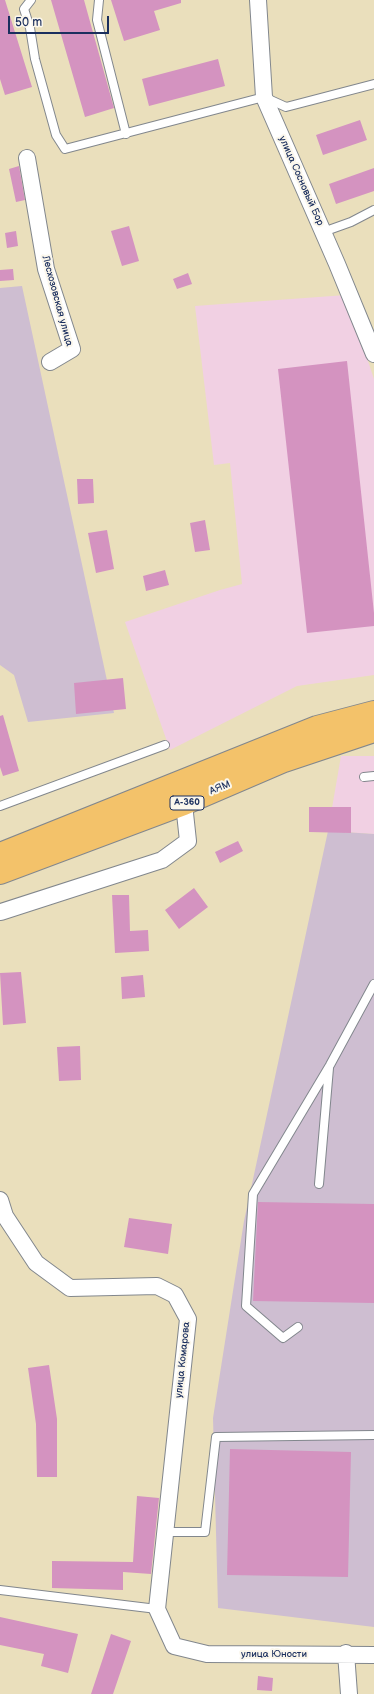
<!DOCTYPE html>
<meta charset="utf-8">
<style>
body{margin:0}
#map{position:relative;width:374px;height:1694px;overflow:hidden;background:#eadfbc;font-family:"Balsamiq Sans",sans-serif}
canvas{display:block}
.scale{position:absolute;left:8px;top:16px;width:101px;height:18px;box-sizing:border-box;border:2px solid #1b2f5e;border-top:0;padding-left:5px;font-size:12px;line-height:14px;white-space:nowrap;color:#1b2f5e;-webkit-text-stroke:3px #fbf7ec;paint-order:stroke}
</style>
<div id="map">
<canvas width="374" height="1694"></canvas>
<div class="scale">50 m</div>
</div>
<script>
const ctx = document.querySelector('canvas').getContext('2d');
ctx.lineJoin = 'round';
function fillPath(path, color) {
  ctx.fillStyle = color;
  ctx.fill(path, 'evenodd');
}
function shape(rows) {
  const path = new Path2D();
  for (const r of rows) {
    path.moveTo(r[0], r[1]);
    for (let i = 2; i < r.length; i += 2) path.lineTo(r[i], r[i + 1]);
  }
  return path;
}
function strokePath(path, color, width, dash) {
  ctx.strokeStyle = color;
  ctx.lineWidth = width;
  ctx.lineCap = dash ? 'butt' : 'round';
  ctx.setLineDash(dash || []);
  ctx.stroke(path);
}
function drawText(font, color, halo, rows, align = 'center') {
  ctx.font = font + ' "Balsamiq Sans",sans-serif';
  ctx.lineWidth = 4;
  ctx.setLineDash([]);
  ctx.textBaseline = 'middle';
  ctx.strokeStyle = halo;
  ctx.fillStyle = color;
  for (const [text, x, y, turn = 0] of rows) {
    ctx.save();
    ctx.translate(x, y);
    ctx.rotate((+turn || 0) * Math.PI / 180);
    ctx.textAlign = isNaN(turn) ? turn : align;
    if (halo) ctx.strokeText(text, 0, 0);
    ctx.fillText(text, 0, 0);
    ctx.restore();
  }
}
const built = shape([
 [346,295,374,379,374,675,297,686,170,750,125,622,220,590,242,584,230,463,214,465,195,306],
 [341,756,374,756,374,834,328,831]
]);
const industrial = shape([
 [22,286,114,713,28,722,14,675,0,665,0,288],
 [328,831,374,834,374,1627,218,1608,213,1418,244,1221]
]);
const building = shape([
 [0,0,5,0,32,87,5,95,0,79],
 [51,0,84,0,114,108,85,117],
 [111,0,181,0,181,3,154,11,160,30,124,41],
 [218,59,225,86,149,106,142,79],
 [360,120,367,140,323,155,316,135],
 [19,166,25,200,16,202,9,169],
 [374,168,374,191,336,204,329,184],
 [129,226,139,261,122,266,111,231],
 [16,231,18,246,7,248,5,233],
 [13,269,14,280,0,281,0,270],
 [188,273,192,284,177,289,173,279],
 [347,361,374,613,374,626,307,633,278,369],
 [77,479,93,479,94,503,78,504],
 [205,520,210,550,195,552,190,523],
 [107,530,114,569,96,573,88,533],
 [165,570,169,585,146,591,143,576],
 [123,678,126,709,76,714,74,683],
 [3,715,19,771,3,776,0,767,0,716],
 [309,807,351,807,351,833,309,832],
 [238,841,243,851,220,863,215,852],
 [194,888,208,907,179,929,165,910],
 [112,895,129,895,130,931,148,930,149,951,115,953],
 [21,972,26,1023,3,1025,0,973],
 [143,975,145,997,122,999,121,977],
 [80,1046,81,1080,59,1081,57,1047],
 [258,1202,374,1204,374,1303,253,1301],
 [129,1218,172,1224,168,1254,124,1247],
 [49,1365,57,1419,57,1477,37,1477,36,1424,28,1368],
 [230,1449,351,1452,348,1577,227,1575],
 [137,1496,159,1498,151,1574,123,1572,123,1590,52,1588,52,1561,133,1562],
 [0,1617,78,1634,68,1673,41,1666,44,1654,0,1645],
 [111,1634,131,1641,113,1694,91,1694],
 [258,1676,273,1678,272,1691,257,1690]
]);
const service = shape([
 [31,0,24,9,30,28,35,59,56,135,65,149,264,97,286,107,374,84],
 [99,0,97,20,126,134],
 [323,232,351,222,374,210],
 [364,777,374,776],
 [0,806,165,745],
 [319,1184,329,1068],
 [298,1327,283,1338,246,1306,253,1194,330,1065,374,984],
 [165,1532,205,1532,216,1437,374,1435],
 [0,1590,157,1609]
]);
const minor = shape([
 [258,0,264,97,337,264,374,354],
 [27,158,46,269,72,349,50,362],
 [1,912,162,860,188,841,184,804],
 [0,1200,5,1216,36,1263,70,1288,157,1286,175,1295,188,1319,157,1609,174,1646,207,1654,374,1655],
 [346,1653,349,1694]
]);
const trunk = shape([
 [0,854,317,727,374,712],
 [0,873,184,804,284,761,374,731]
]);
const shields = [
 [187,803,34]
];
const shieldNames = [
 ["А-360",187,803]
];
const streetNames = [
 ["улица Сосновый Бор",301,181,66],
 ["Лесхозовская улица",57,301,75],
 ["АЯМ",220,788,-23],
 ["улица Комарова",183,1360,-84],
 ["улица Юности",274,1654]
];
fillPath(built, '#f1d0e3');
fillPath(industrial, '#cebed1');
fillPath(building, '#d493c0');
strokePath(service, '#82878d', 10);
strokePath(minor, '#82878d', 18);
strokePath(trunk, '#82878d', 24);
strokePath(service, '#fff', 8);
strokePath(minor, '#fff', 16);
strokePath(trunk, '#f3c26a', 22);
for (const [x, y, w] of shields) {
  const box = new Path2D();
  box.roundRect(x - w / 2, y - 7, w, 14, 3);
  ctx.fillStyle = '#fbf7ec';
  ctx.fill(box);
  strokePath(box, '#1b2f5e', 1);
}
drawText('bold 9px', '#1b2f5e', null, shieldNames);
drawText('10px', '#1b2f5e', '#fbf7ec', streetNames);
</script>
